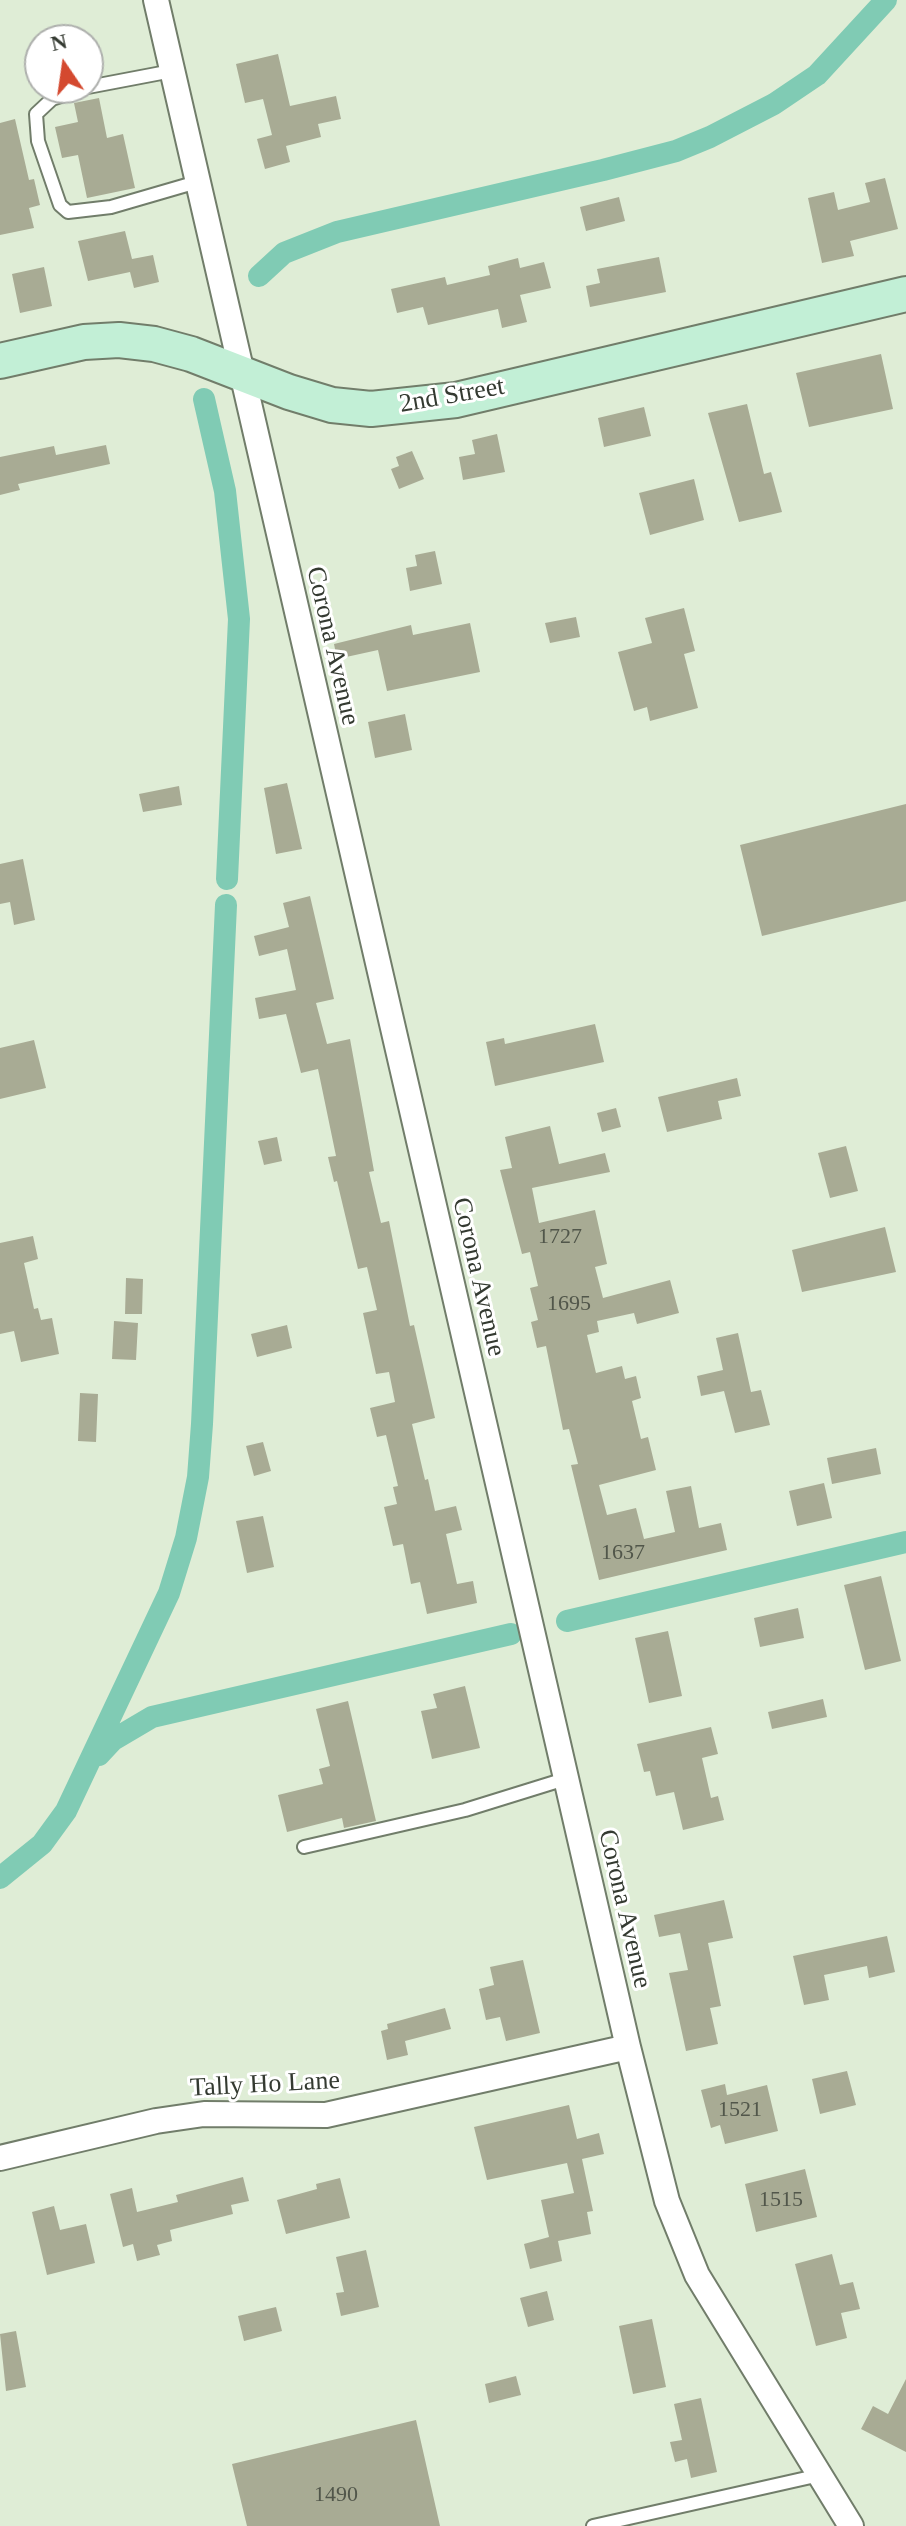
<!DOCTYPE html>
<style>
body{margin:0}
#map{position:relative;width:906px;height:2526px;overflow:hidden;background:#dfedd6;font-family:"Times New Roman",serif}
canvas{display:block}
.north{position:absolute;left:24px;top:24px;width:80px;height:80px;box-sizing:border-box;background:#fff;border:2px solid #aeb0ad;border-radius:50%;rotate:347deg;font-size:22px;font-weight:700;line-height:32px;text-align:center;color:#343a31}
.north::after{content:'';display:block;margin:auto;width:28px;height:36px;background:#d4492f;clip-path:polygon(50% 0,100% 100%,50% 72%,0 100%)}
</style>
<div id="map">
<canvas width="906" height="2526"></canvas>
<div class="north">N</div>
</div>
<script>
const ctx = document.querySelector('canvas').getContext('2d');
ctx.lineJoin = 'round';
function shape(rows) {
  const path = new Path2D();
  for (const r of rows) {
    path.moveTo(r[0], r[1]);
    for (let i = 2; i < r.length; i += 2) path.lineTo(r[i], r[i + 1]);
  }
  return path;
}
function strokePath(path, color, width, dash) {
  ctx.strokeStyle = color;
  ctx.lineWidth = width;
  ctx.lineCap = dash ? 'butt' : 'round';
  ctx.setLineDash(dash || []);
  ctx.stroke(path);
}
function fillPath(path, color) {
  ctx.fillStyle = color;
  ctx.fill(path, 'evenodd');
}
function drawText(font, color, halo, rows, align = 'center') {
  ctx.font = font + ' "Times New Roman",serif';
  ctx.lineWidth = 6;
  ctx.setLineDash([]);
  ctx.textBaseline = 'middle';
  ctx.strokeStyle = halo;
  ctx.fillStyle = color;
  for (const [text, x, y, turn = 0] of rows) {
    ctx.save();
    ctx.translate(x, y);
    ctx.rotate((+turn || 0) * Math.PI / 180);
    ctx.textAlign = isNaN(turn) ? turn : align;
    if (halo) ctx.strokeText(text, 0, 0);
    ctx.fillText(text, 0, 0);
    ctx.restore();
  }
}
const canal = shape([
 [259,276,284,253,337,232,603,170,676,151,710,137,774,104,817,75,886,0],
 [204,399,225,491,239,619,227,879],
 [567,1621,906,1542],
 [99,1755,113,1740,152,1717,511,1634],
 [0,1878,42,1844,66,1811,169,1593,186,1538,198,1477,202,1424,226,905]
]);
const building = shape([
 [278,54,290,106,336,96,341,119,318,124,321,137,286,146,290,162,265,169,257,139,272,135,263,99,245,103,236,64],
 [99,98,107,138,123,134,135,188,87,198,78,155,62,158,55,127,78,122,74,103],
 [15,119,29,180,34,179,40,205,29,208,34,228,0,235,0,123],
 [885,178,898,229,850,241,854,256,822,263,808,198,834,192,838,210,870,202,865,183],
 [619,197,625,221,586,231,580,207],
 [125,231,132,259,153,255,159,282,134,288,130,272,88,281,78,241],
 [659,257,666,292,590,307,586,286,600,283,597,269],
 [518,258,520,268,544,262,551,288,520,295,527,322,502,328,498,309,428,325,423,307,397,313,391,289,445,277,447,285,490,275,488,266],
 [44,267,52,306,20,313,12,274],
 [881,354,893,409,809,427,796,373],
 [747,404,764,474,771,472,782,512,739,522,708,413],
 [644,407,651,436,604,447,598,418],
 [497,434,505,472,463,480,459,457,475,454,472,440],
 [106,445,110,464,18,484,20,490,0,495,0,457,54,446,56,455],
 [412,451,424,479,399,489,391,469,399,466,396,457],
 [694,479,704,520,650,535,639,493],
 [435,551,442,584,410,591,406,568,417,566,415,555],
 [684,608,695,651,684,654,698,708,650,721,647,707,634,711,618,652,652,643,645,618],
 [576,617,580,637,550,643,545,623],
 [470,623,480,672,387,691,378,650,337,659,334,644,411,625,413,635],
 [405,714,412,750,375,758,368,722],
 [287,783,302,849,276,854,264,788],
 [179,786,182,805,143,812,139,794],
 [906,804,906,901,762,936,740,845],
 [23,859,35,920,14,925,10,902,0,904,0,864],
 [310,896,334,999,316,1003,327,1044,350,1039,374,1171,369,1172,381,1223,389,1221,410,1326,414,1325,435,1418,412,1424,425,1480,428,1479,435,1511,456,1506,462,1530,446,1534,457,1584,473,1581,477,1603,427,1614,420,1582,411,1584,403,1544,393,1546,384,1507,397,1504,393,1487,398,1486,386,1435,377,1437,370,1408,395,1402,389,1372,376,1374,363,1313,377,1310,367,1267,358,1269,337,1181,334,1182,328,1157,336,1156,318,1069,301,1073,286,1014,259,1019,255,998,296,990,287,949,259,956,254,936,289,927,283,903],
 [595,1024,604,1062,495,1086,486,1042,504,1038,505,1044],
 [34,1040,46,1088,0,1099,0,1048],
 [737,1078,741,1096,718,1101,722,1119,667,1132,658,1097],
 [616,1108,621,1127,602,1132,597,1113],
 [550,1126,559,1164,605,1153,610,1172,532,1188,539,1223,595,1210,607,1264,595,1267,603,1298,670,1280,679,1313,637,1324,634,1313,597,1321,599,1332,587,1335,596,1373,622,1366,625,1379,636,1376,641,1398,632,1401,641,1439,648,1437,656,1470,599,1485,607,1515,636,1508,644,1539,675,1532,666,1491,691,1486,699,1528,721,1523,727,1550,599,1580,571,1465,578,1464,569,1429,563,1430,546,1346,537,1348,531,1322,538,1320,530,1288,538,1286,530,1252,522,1254,500,1170,512,1168,505,1137],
 [277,1137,282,1161,264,1165,258,1141],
 [846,1146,858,1191,830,1198,818,1153],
 [885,1227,896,1272,802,1292,792,1250],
 [33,1236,38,1259,24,1263,34,1309,38,1308,41,1320,52,1318,59,1354,21,1362,14,1331,0,1334,0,1243],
 [126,1278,143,1279,142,1314,125,1314],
 [114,1321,138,1323,136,1360,112,1359],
 [287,1325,292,1348,257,1357,251,1334],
 [738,1333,751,1392,761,1390,770,1425,735,1433,724,1391,701,1396,697,1376,723,1370,716,1338],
 [80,1393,98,1394,96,1442,78,1441],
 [263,1442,271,1471,254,1476,246,1446],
 [876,1448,881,1474,832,1484,827,1458],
 [824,1483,832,1518,797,1526,789,1491],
 [263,1516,274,1567,247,1573,236,1521],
 [881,1576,901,1661,865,1670,844,1585],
 [798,1608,804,1638,760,1647,754,1618],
 [668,1631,682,1696,649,1703,635,1638],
 [465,1686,480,1748,432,1759,421,1711,437,1708,433,1694],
 [823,1699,827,1717,772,1729,768,1712],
 [348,1701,376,1821,344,1828,342,1818,287,1832,278,1795,323,1784,319,1769,330,1766,316,1709],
 [711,1727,718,1754,702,1758,711,1798,718,1796,724,1820,683,1830,674,1792,656,1796,650,1771,644,1772,637,1744],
 [724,1900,733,1938,708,1943,721,2006,710,2008,718,2044,686,2051,669,1973,688,1970,680,1933,659,1937,654,1915],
 [887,1936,895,1972,869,1978,867,1966,824,1975,829,2000,804,2005,793,1956],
 [523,1960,540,2033,506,2041,500,2017,486,2020,479,1989,494,1985,490,1967],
 [445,2008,451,2029,405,2041,408,2055,387,2060,381,2031,388,2029,387,2024],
 [847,2071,856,2105,820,2114,812,2079],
 [725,2084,727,2095,767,2085,778,2131,725,2144,720,2125,711,2128,701,2090],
 [569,2105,577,2139,599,2133,604,2154,582,2159,593,2211,587,2212,591,2234,558,2241,562,2261,530,2269,524,2244,549,2237,541,2200,574,2193,567,2163,487,2180,474,2127],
 [805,2169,817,2217,756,2232,745,2184],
 [243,2177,249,2201,231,2205,233,2214,170,2230,172,2241,157,2245,160,2255,137,2261,133,2244,123,2247,110,2194,132,2188,137,2212,178,2202,176,2195],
 [340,2178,350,2218,286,2234,277,2200,317,2189,316,2184],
 [54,2206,60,2230,86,2224,95,2263,47,2275,32,2212],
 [366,2250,379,2307,341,2316,336,2293,344,2292,336,2257],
 [832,2254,840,2285,853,2282,860,2309,841,2313,847,2338,816,2346,795,2264],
 [547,2291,554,2320,528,2327,520,2298],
 [276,2307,282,2331,244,2341,238,2316],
 [652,2319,666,2387,633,2394,619,2326],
 [16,2331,26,2387,6,2391,0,2334],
 [516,2376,521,2395,489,2403,485,2384],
 [906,2379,906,2452,861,2429,873,2406,888,2414],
 [701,2398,717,2472,691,2478,687,2459,675,2462,670,2442,682,2440,674,2404],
 [416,2420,440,2526,247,2526,232,2464]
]);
const lane = shape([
 [88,87,172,71],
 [85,88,52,99,36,114,38,141,60,205,68,212,111,207,197,182],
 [304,1847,465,1810,565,1779],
 [593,2526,820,2475]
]);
const street = shape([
 [156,0,628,2047,667,2201,697,2275,851,2526],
 [0,2158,156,2121,204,2114,326,2115,628,2047]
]);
const secondary = shape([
 [0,361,84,342,119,340,154,344,191,354,289,392,332,405,371,409,456,400,906,294]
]);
const numberNames = [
 ["1727",560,1237],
 ["1695",569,1304],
 ["1637",623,1553],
 ["1521",740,2110],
 ["1515",781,2200],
 ["1490",336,2495]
];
const streetNames = [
 ["2nd Street",452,396,-10],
 ["Corona Avenue",332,646,77],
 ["Corona Avenue",478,1277,77],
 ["Corona Avenue",624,1909,77],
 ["Tally Ho Lane",265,2085,-3]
];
strokePath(canal, '#80cbb4', 22);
fillPath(building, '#a8ab94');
strokePath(lane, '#717d6a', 16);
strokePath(street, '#717d6a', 28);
strokePath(secondary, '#717d6a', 38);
strokePath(lane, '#fff', 12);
strokePath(street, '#fff', 24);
strokePath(secondary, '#c2efd6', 34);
drawText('22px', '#51564a', null, numberNames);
drawText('26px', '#343a31', '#fff', streetNames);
</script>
